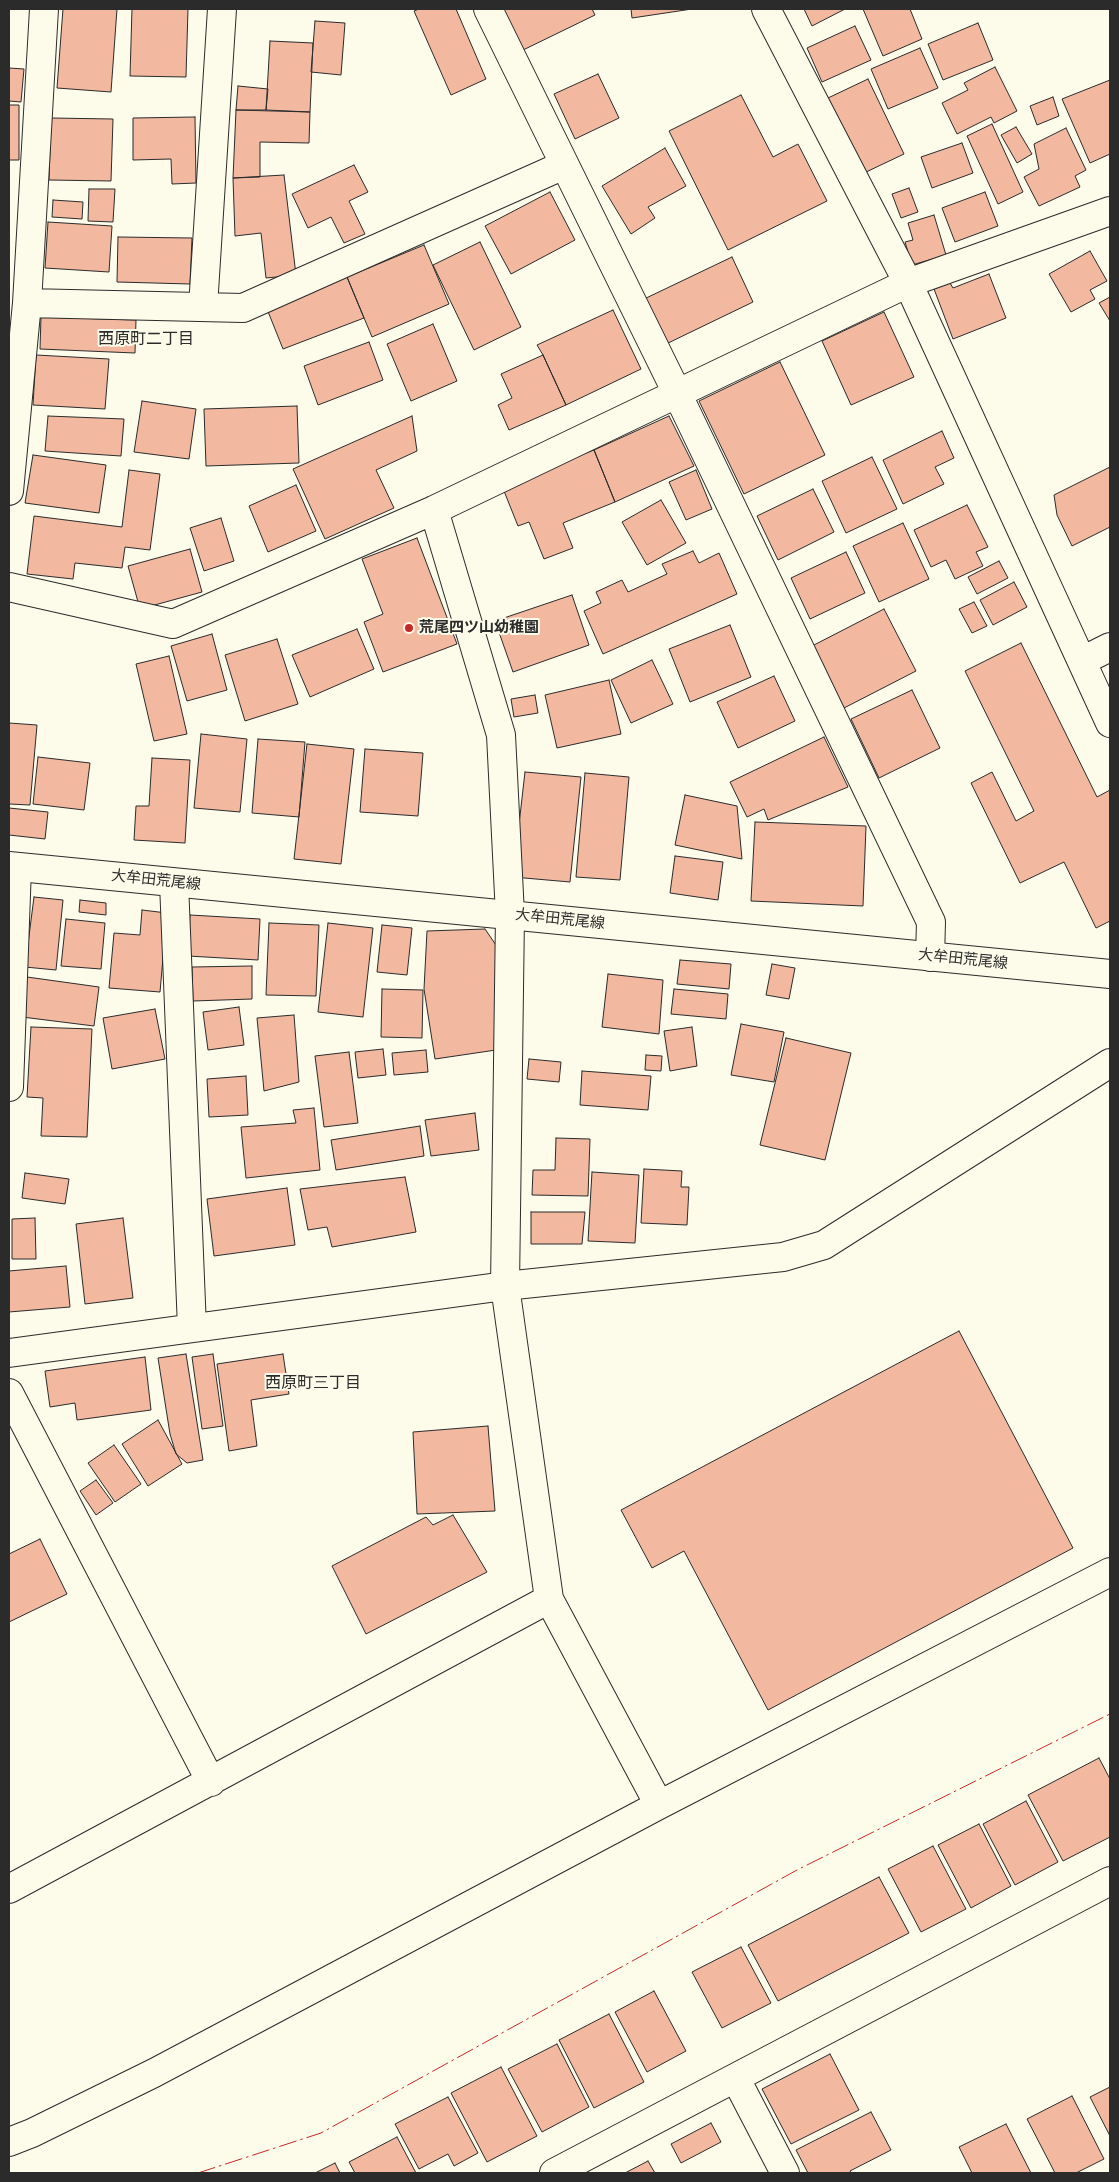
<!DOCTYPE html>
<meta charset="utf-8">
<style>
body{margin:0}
#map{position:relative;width:1119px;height:2182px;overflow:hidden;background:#fdfbea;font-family:Jost,sans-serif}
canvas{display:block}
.frame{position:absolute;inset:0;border:10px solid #2b2b2b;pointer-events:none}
</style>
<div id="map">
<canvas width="1119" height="2182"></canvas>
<div class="frame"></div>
</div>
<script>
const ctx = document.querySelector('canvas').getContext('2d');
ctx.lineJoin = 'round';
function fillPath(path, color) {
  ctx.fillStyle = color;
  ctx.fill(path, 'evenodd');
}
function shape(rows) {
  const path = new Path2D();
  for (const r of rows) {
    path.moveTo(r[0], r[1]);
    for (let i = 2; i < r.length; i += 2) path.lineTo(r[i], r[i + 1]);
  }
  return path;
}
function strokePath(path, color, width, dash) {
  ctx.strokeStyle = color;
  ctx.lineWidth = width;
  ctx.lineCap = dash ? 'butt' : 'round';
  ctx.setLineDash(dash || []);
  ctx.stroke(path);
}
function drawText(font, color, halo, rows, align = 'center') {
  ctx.font = font + ' Jost,"Noto Sans JP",sans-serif';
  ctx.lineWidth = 4;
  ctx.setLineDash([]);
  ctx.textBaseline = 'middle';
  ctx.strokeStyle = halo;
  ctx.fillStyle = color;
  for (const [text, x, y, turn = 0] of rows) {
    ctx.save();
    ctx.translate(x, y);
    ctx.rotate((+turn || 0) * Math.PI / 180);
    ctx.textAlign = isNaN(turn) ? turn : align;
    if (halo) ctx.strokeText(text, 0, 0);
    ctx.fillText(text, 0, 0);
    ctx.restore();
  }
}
const building = shape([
 [63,9,117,9,111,92,57,88,63,9],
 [132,9,188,9,186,77,130,76,132,9],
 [419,9,456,9,486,79,451,95,414,11,419,9],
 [501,9,592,9,595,15,521,51,501,9],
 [631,9,692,9,632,18,631,9],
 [804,9,845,9,812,26,804,9],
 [863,9,910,9,922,39,883,56,863,9],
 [315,21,345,23,341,75,311,72,315,21],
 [978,23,993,60,943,80,928,44,978,23],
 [855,26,871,60,822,82,807,48,855,26],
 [270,41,313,43,310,112,266,110,270,41],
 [920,48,938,88,888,109,871,69,920,48],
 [995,67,1017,111,994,123,991,117,957,134,942,103,968,90,964,83,995,67],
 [9,68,24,69,21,102,9,101,9,68],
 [598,74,619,118,575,139,554,94,598,74],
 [868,79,904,154,864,173,828,98,868,79],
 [1110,80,1110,154,1090,163,1062,99,1110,80],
 [238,86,268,89,266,110,236,110,238,86],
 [741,95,773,157,798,144,827,201,728,250,669,131,741,95],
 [1053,97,1059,116,1037,125,1030,106,1053,97],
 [9,105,19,105,19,160,9,160,9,105],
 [236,110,310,112,309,143,260,142,260,177,233,178,236,110],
 [195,117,196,183,172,184,171,159,133,160,133,118,195,117],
 [51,118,113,119,111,181,49,180,51,118],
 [992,124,1023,192,998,204,967,136,992,124],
 [1016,127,1032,154,1017,163,1001,135,1016,127],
 [1066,128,1086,170,1075,176,1080,187,1039,206,1024,177,1039,169,1034,144,1066,128],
 [962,143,973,173,932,188,921,157,962,143],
 [665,148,686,186,648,207,655,218,631,234,602,186,665,148],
 [354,165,368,192,349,201,365,234,344,243,331,217,308,228,292,194,354,165],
 [284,175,296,275,266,278,261,233,235,236,233,178,284,175],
 [909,188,918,212,901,218,892,194,909,188],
 [89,189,115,189,113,222,88,221,89,189],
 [550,192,575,240,511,274,485,226,550,192],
 [985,192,998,226,955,242,942,208,985,192],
 [53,200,83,202,82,219,52,217,53,200],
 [934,215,946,255,912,265,905,242,913,240,908,223,934,215],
 [48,222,112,226,109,272,45,268,48,222],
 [118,237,192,238,190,284,117,282,118,237],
 [480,242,521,327,474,350,433,265,480,242],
 [424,245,449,304,372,337,347,277,424,245],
 [1090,251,1107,281,1090,290,1095,299,1071,312,1049,274,1090,251],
 [732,257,753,302,664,345,642,300,732,257],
 [989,274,1006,318,953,339,934,289,950,283,953,288,989,274],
 [347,277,364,318,283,349,267,309,347,277],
 [1110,297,1110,321,1099,303,1110,297],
 [613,310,641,369,566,405,543,355,537,345,613,310],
 [884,312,914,377,851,405,822,341,884,312],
 [41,317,136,320,135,353,40,349,41,317],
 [433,324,457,381,411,401,387,344,433,324],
 [369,342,383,380,318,405,304,366,369,342],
 [36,355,109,359,105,409,33,405,36,355],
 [543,355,566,405,509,430,498,405,512,398,501,374,543,355],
 [780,362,825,455,744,494,699,401,780,362],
 [142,401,196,409,189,459,134,452,142,401],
 [297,406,299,463,206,466,204,409,297,406],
 [48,416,124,419,121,456,45,451,48,416],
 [412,416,417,451,376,470,394,508,325,539,293,469,412,416],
 [669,416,694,466,615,502,594,450,669,416],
 [942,431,954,458,935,467,944,484,903,504,883,460,942,431],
 [594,450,615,502,563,523,573,548,544,559,529,522,518,526,502,486,594,450],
 [33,455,106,465,99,513,25,503,33,455],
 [872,457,897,509,846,533,822,481,872,457],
 [1110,467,1110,527,1072,546,1057,515,1054,495,1110,467],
 [129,470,160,474,150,550,125,547,122,568,75,563,73,579,27,574,34,516,122,527,129,470],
 [696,470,712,509,686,520,669,482,696,470],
 [296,485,316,531,268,552,249,506,296,485],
 [813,489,834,532,778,560,757,516,813,489],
 [661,500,686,543,647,565,622,522,661,500],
 [967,505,988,547,976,552,983,566,955,579,946,560,931,567,914,530,967,505],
 [221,518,234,561,204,571,190,528,221,518],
 [903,523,929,579,879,602,853,546,903,523],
 [417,538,457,644,383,672,364,622,383,614,362,559,417,538],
 [190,549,202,592,140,609,128,566,190,549],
 [693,551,699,563,719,553,737,594,603,654,584,611,601,603,596,592,622,580,628,592,667,574,662,564,693,551],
 [846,552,865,593,810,619,791,578,846,552],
 [999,561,1008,578,977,594,968,577,999,561],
 [1014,582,1027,607,993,625,980,600,1014,582],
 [572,595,589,645,513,672,495,621,572,595],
 [974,602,987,626,972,633,959,609,974,602],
 [884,609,916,671,844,708,812,646,884,609],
 [730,625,751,677,690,702,669,649,730,625],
 [357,629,374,669,310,697,292,655,357,629],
 [212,634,227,690,187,701,171,646,212,634],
 [277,639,298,704,245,721,225,655,277,639],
 [1021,643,1097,797,1110,790,1110,921,1096,928,1064,862,1020,883,971,783,992,772,1016,821,1034,811,965,671,1021,643],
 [169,656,187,734,154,741,136,664,169,656],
 [652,660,673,704,631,723,611,680,652,660],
 [774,676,795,721,738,748,717,702,774,676],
 [609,680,621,734,557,748,545,695,609,680],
 [912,690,940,748,879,778,851,719,912,690],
 [535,695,538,713,514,717,511,699,535,695],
 [9,723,37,725,30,805,9,804,9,723],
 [201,734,247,739,240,812,194,808,201,734],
 [824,737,848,787,768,820,764,809,747,817,730,782,824,737],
 [258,739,305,742,299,817,252,813,258,739],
 [307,744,354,749,341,864,294,859,307,744],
 [365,749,423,753,418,816,360,812,365,749],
 [38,757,90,763,84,810,33,804,38,757],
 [152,758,190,760,185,843,134,840,136,806,149,806,152,758],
 [525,772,581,777,570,882,513,877,525,772],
 [585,773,629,777,620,880,576,877,585,773],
 [685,795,737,806,742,859,675,845,685,795],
 [9,808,48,812,45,839,9,835,9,808],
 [755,822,866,826,863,906,751,901,755,822],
 [675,856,723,862,718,900,670,893,675,856],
 [34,897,63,900,56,970,25,967,34,897],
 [80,900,106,903,106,915,79,912,80,900],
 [142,910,167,913,160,992,109,988,114,933,140,935,142,910],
 [190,915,260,919,258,960,188,956,190,915],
 [66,919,105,923,101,969,61,966,66,919],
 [269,923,319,925,316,996,266,995,269,923],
 [328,923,373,928,363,1017,318,1012,328,923],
 [382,925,412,928,407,975,377,972,382,925],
 [485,929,498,948,496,1050,435,1059,424,989,427,931,485,929],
 [680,960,731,964,729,989,677,984,680,960],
 [772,964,795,968,789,999,766,995,772,964],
 [252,966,252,999,193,1001,192,967,252,966],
 [608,974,663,980,659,1034,602,1027,608,974],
 [27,977,99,987,94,1026,22,1017,27,977],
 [382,989,423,990,422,1038,381,1037,382,989],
 [674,989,728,994,726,1019,671,1014,674,989],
 [239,1007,244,1045,208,1050,203,1012,239,1007],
 [155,1009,165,1059,112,1069,103,1018,155,1009],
 [294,1015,299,1082,264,1091,257,1018,294,1015],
 [741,1024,784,1032,774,1082,731,1075,741,1024],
 [31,1027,92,1029,87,1137,41,1136,43,1098,27,1097,31,1027],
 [692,1027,697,1066,670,1071,664,1031,692,1027],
 [786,1038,851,1053,825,1160,760,1145,786,1038],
 [383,1049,386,1075,358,1078,355,1052,383,1049],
 [426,1050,428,1072,394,1075,392,1053,426,1050],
 [349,1052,358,1123,324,1127,315,1056,349,1052],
 [646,1055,662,1056,661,1071,645,1070,646,1055],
 [529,1059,561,1062,559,1082,527,1079,529,1059],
 [582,1071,651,1076,648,1110,580,1105,582,1071],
 [246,1076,248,1115,209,1117,207,1079,246,1076],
 [314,1108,320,1170,246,1178,241,1127,296,1123,293,1110,314,1108],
 [475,1113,479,1150,431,1156,425,1120,475,1113],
 [420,1126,424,1156,336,1170,331,1140,420,1126],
 [556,1138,590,1139,588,1196,532,1195,533,1170,555,1170,556,1138],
 [644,1169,682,1171,681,1187,689,1187,687,1225,641,1223,644,1169],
 [592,1172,639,1175,635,1243,588,1241,592,1172],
 [25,1173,69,1179,65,1204,22,1198,25,1173],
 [405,1177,416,1232,332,1247,327,1227,308,1230,300,1189,405,1177],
 [287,1188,295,1245,214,1256,207,1199,287,1188],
 [531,1212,585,1212,582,1244,531,1244,531,1212],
 [35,1218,36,1259,12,1259,12,1219,35,1218],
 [123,1218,133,1298,85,1304,76,1224,123,1218],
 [66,1266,70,1307,9,1312,9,1271,66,1266],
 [959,1331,1073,1548,768,1710,684,1551,652,1568,621,1510,959,1331],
 [186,1354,203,1460,187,1463,176,1454,170,1434,158,1358,186,1354],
 [213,1354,223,1426,202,1429,192,1357,213,1354],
 [283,1354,289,1394,251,1400,257,1446,229,1451,217,1364,283,1354],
 [145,1357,151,1410,77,1420,75,1403,50,1407,45,1371,145,1357],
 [158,1420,182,1464,148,1486,122,1444,158,1420],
 [488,1426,495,1511,417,1514,413,1432,488,1426],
 [114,1445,141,1484,115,1502,88,1463,114,1445],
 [96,1480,113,1503,96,1515,80,1491,96,1480],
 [453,1515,487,1572,366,1634,332,1566,426,1517,433,1525,453,1515],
 [40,1539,67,1594,9,1622,9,1554,40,1539],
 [1099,1758,1110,1779,1110,1837,1063,1861,1028,1795,1099,1758],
 [1026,1801,1058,1862,1015,1885,983,1824,1026,1801],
 [979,1824,1011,1886,971,1908,938,1845,979,1824],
 [933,1846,966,1909,921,1932,888,1869,933,1846],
 [879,1877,909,1933,778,2001,748,1945,879,1877],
 [741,1947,771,2003,722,2028,692,1972,741,1947],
 [654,1991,686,2051,647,2072,615,2012,654,1991],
 [609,2014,644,2082,594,2108,559,2040,609,2014],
 [557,2044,589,2107,542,2132,508,2069,557,2044],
 [830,2054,859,2110,791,2144,762,2089,830,2054],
 [501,2067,537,2136,487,2162,451,2093,501,2067],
 [1110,2087,1110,2136,1090,2097,1110,2087],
 [1072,2096,1104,2159,1076,2173,1055,2173,1027,2119,1072,2096],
 [448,2097,478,2153,454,2166,448,2154,419,2169,395,2124,448,2097],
 [871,2112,891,2150,850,2171,851,2173,808,2173,796,2150,871,2112],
 [711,2123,721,2142,681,2163,671,2144,711,2123],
 [1006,2124,1031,2173,972,2173,959,2147,1006,2124],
 [397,2137,416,2173,355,2173,349,2162,397,2137],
 [648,2161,655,2173,625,2173,648,2161],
 [335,2163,340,2173,315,2173,335,2163]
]);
const minor = shape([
 [488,9,677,393,931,922,930,957],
 [766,9,908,283,1110,723],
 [27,303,243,308,564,165],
 [203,307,222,9],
 [9,491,27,303,44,9],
 [434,510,501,735,510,915,505,1286,549,1599,659,1805],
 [9,587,173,624,434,510,908,283,1110,211],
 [1082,661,1110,647],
 [174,883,192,1328],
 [9,1087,17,867],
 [9,1353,505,1286,783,1257,824,1245,1110,1063],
 [9,1393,211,1782],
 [9,1889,549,1599],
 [736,2079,785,2173],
 [9,2142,32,2133,154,2073,659,1805,1110,1572],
 [554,2173,1110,1881]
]);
const major = shape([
 [9,866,1110,974]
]);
const power = shape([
 [198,2173,321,2133,797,1870,1110,1714]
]);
const markers = [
 [409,628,5,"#c62828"]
];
const poiNames = [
 ["荒尾四ツ山幼稚園",419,628]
];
const streetNames = [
 ["大牟田荒尾線",156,881,6],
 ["大牟田荒尾線",560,920,6],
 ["大牟田荒尾線",963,960,6]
];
const neighbourhoodNames = [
 ["西原町二丁目",146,340],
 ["西原町三丁目",313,1384]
];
fillPath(building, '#f2b8a0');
strokePath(building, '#2b2b2b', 1);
strokePath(minor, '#2b2b2b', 30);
strokePath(major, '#2b2b2b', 30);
strokePath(minor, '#fdfbea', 28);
strokePath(major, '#fdfbea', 28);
strokePath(power, '#c62828', 1, [18, 4, 2.5, 4]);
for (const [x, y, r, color] of markers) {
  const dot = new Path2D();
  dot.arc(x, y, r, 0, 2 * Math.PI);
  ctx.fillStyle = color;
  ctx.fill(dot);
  strokePath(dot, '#fdfbea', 2);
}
drawText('bold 15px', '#2b2b2b', '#fdfbea', poiNames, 'left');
drawText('15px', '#2b2b2b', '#fdfbea', streetNames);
drawText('16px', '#2b2b2b', '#fdfbea', neighbourhoodNames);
</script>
